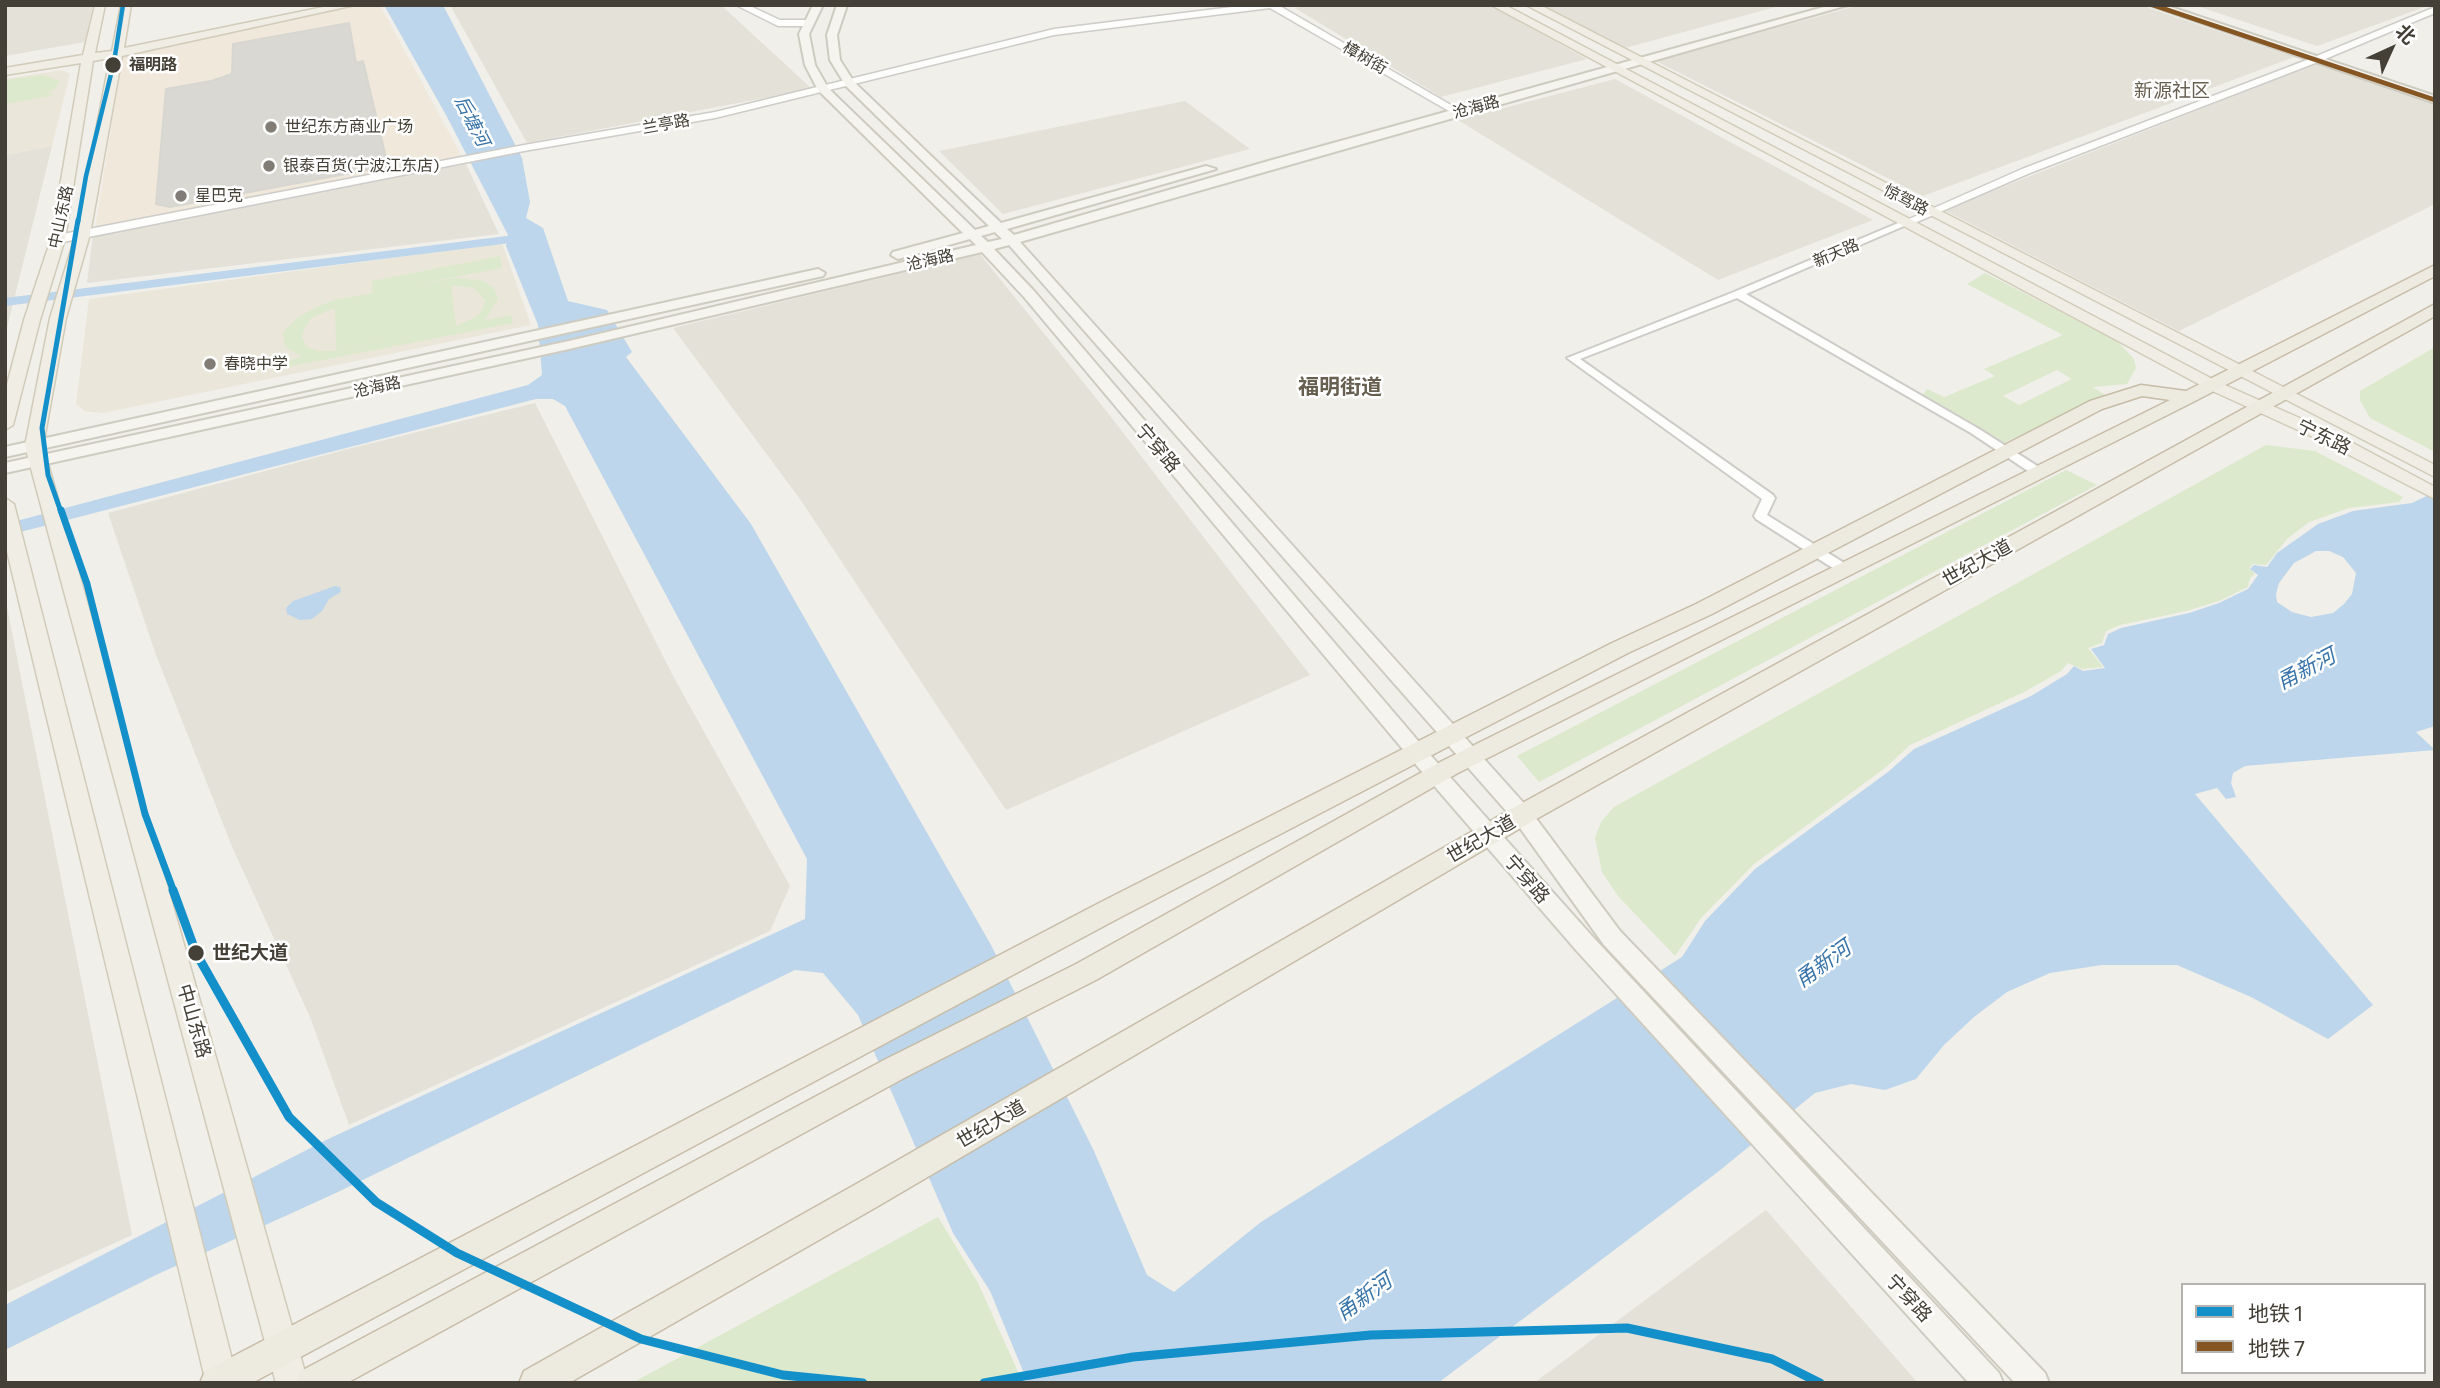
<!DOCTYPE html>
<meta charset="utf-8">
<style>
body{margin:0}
#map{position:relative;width:2440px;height:1388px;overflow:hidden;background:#f0efea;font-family:Commissioner,"Noto Sans SC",sans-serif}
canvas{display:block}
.frame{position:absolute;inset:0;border:7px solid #454037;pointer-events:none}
.legend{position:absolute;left:2181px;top:1283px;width:245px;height:91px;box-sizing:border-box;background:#fff;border:2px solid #b5b3af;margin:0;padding:9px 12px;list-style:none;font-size:21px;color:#454037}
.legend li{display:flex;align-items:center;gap:14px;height:35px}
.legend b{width:35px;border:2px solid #b5b3af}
.north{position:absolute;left:2356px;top:14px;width:70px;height:70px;-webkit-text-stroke:5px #fff;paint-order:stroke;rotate:45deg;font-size:19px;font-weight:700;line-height:28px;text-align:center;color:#454037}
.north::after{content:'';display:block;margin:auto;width:24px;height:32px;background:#454037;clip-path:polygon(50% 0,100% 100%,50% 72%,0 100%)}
</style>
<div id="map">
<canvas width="2440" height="1388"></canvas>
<div class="frame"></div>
<ul class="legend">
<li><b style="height:9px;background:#138fc9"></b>地铁 1</li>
<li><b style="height:9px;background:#855622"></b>地铁 7</li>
</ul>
<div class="north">北</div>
</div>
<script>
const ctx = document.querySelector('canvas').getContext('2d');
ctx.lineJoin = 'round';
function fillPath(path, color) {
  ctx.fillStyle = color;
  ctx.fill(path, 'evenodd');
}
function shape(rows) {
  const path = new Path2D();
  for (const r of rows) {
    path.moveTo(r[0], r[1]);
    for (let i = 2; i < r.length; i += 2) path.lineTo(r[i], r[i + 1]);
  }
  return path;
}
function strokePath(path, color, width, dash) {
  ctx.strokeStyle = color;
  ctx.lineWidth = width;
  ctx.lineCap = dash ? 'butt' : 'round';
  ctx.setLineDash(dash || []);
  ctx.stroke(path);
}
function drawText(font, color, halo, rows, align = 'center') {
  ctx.font = font + ' Commissioner,"Noto Sans SC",sans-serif';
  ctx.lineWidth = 5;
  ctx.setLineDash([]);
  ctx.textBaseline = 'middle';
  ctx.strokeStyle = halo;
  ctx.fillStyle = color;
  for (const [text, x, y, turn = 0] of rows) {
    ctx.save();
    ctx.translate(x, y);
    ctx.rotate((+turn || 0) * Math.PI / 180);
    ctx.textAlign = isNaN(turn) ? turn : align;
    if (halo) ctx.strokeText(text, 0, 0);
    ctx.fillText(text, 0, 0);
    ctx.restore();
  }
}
const residential = shape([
 [5,5,93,5,85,42,5,56],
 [450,5,721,5,812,89,527,143],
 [1309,5,1489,5,1587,59,1441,97,1295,8],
 [1540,5,1783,5,1625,48],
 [1860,5,2140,5,2294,57,1923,196,1656,61],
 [2194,5,2430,5,2317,46],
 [2316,64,2435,105,2435,204,2179,331,1944,210],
 [1615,79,1873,220,1718,280,1458,120],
 [1185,101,1250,149,1003,214,939,151],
 [52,146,5,336,5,155],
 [466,164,499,234,87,283,93,234],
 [980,254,1104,408,1310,675,1006,810,800,499,673,328],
 [535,403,673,676,790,886,770,931,349,1125,310,1017,233,849,156,655,108,513,344,450],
 [5,597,132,1235,5,1293],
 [1766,1210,1918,1383,1534,1383]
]);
const commercial = shape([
 [362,5,380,5,462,157,95,229,123,54]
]);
const education = shape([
 [62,70,70,74,52,146,5,155,5,79],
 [502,243,531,325,103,413,84,411,76,404,89,299]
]);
const green = shape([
 [43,75,60,81,55,89,45,94,52,93,51,96,5,104,5,80],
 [500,256,502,268,408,286,456,278,483,281,494,288,498,299,485,320,511,315,513,323,282,368,283,362,302,357,285,346,283,332,296,319,316,307,335,300,372,293,372,281],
 [451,285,474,288,485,300,483,309,476,317,456,326],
 [335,308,336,350,407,336,333,351,318,351,307,347,302,337,305,326,313,317],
 [1985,273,2117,341,2134,359,2136,368,2127,384,2093,387,2105,395,2004,443,1922,396,1927,389,1944,397,1995,376,1984,369,2063,335,1967,284],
 [2057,370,2072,379,2019,405,2003,396],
 [2435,347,2435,452,2370,418,2360,400,2360,391],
 [2266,445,2315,451,2403,497,2399,502,2349,508,2309,522,2287,539,2266,565,2253,564,2249,568,2255,574,2250,578,2248,587,2219,601,2186,611,2120,625,2106,631,2102,643,2088,648,2103,667,2082,669,2068,663,2061,671,2026,691,1910,745,1885,768,1754,864,1701,918,1675,956,1618,896,1602,872,1595,838,1601,822,1614,807],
 [2066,470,2097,485,1539,782,1517,756],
 [938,1217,978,1283,1023,1383,632,1383]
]);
const water = shape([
 [384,5,443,5,522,158,530,202,526,218,543,228,568,301,607,310,632,352,626,357,751,524,991,945,1094,1151,1147,1275,1174,1292,1261,1222,1682,957,1705,921,1755,869,1888,772,1914,749,2031,696,2067,674,2074,666,2083,671,2105,668,2091,649,2104,645,2108,634,2121,628,2189,613,2219,603,2248,589,2258,575,2250,569,2254,565,2267,567,2277,553,2318,524,2353,511,2412,503,2435,492,2435,726,2416,732,2435,750,2245,766,2233,773,2231,783,2236,797,2226,799,2217,788,2195,794,2373,1005,2328,1039,2251,997,2177,965,2102,965,2050,973,2007,992,1974,1017,1944,1045,1916,1079,1885,1090,1851,1084,1815,1093,1719,1171,1438,1383,1028,1383,990,1291,953,1233,858,1015,823,973,795,970,338,1192,158,1274,5,1350,5,1305,326,1140,805,919,807,859,565,406,553,399,536,399,5,536,5,524,528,385,542,375,538,325,506,246,508,235,446,115],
 [2316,551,2329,551,2343,557,2356,573,2352,594,2344,604,2333,613,2311,617,2292,612,2277,602,2276,594,2279,583,2294,563],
 [335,586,340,587,341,592,329,599,322,611,312,619,300,620,287,614,286,608,293,601]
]);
const canal = shape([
 [531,233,537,237,535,240,5,306,5,298,531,233]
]);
const building = shape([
 [349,23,356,63,363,61,388,166,170,207,156,204,166,89,211,81,232,74,233,44,349,23]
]);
const minor = shape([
 [1903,221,1911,223,1746,294,1979,429,2042,469,2042,475,2034,475,1971,433,1737,298,1580,359,1773,495,1775,498,1767,515,1849,566,1850,569,1849,572,1839,572,1756,519,1754,516,1762,499,1567,358,1734,292,1903,221]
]);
const tertiary = shape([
 [736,5,748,5,780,20,809,20,814,23,809,26,778,26,736,5],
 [1248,5,1278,5,1463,112,1454,114,1270,8,1054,35,715,118,524,151,58,243,52,239,58,235,524,145,715,112,1054,29,1248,5],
 [2435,7,2435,13,2318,62,2030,173,1910,225,1900,223,2022,169,2312,58,2435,7]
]);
const secondary = shape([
 [813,5,823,5,809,34,815,65,828,88,975,230,989,226,846,86,830,60,827,35,837,5,847,5,837,35,840,60,854,82,1001,223,1206,166,1216,169,1007,229,1014,235,1272,160,1831,5,1848,5,1020,242,1529,809,1620,931,2045,1373,2049,1383,2015,1383,1604,945,1515,821,1009,245,994,249,1034,291,1425,749,1592,936,1999,1373,2003,1383,1969,1383,1576,950,1411,759,1024,297,982,252,569,349,5,473,5,463,569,341,976,245,970,239,898,259,891,255,893,252,963,233,818,90,805,65,799,34,813,5],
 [995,232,1002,239,988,242,981,236,995,232],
 [2150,5,2165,5,2435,96,2435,103,2150,5],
 [818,269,825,273,823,276,5,457,5,447,818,269]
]);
const primary = shape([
 [95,5,105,5,95,53,112,51,121,5,131,5,124,48,333,5,355,5,122,56,90,234,66,318,43,446,308,1383,276,1383,25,446,50,318,76,234,110,58,93,61,65,239,40,320,13,425,5,430,5,392,24,320,51,239,81,63,5,75,5,68,83,55,95,5],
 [1491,5,1505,5,2218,382,2336,434,2435,487,2435,499,2324,442,2206,388,1491,5],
 [1526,5,1540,5,2435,465,2435,477,1526,5],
 [5,498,14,504,238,1383,206,1383,5,543,5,498]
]);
const trunk = shape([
 [2435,265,2435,276,2195,401,1458,773,1096,980,904,1078,347,1383,296,1383,301,1371,884,1060,1076,964,1442,761,2170,400,2142,396,2102,409,1712,614,1628,653,1119,918,252,1383,200,1383,205,1371,1101,902,1612,643,1696,604,2090,401,2141,385,2186,391,2435,265],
 [2435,304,2435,316,1531,822,880,1205,569,1383,519,1383,524,1371,858,1183,1513,808,2435,304]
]);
const metro1Far3 = shape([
 [78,222,86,176,114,62,123,5]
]);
const metro1Far2 = shape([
 [61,512,48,475,42,428,78,220]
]);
const metro1Far1 = shape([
 [61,510,87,584,145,814,174,892]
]);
const metro1 = shape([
 [173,890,196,953,289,1117,376,1202,457,1253,641,1339,783,1375,863,1383],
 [984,1383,1133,1357,1371,1335,1627,1328,1772,1359,1820,1383]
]);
const metro2 = shape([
 [2153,5,2435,100]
]);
const markers = [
 [113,65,9,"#454037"],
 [271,127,7,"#817d76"],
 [269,166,7,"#817d76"],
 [181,196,7,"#817d76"],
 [210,364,7,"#817d76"],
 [196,953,9,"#454037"]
];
const farStreetnames = [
 ["樟树街",1365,58,30],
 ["沧海路",1476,107,-15],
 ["兰亭路",666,124,-10],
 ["惊驾路",1906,200,27],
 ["中山东路",61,217,-78],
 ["新天路",1836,253,-23],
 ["沧海路",930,260,-13],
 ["沧海路",377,387,-12]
];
const farStopnames = [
 ["福明路",129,65]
];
const farPoinames = [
 ["世纪东方商业广场",285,127],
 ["银泰百货(宁波江东店)",283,166],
 ["星巴克",195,196],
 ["春晓中学",224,364]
];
const farWaternames = [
 ["后塘河",472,121,63]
];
const farQuarternames = [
 ["新源社区",2172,91]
];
const streetNames = [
 ["宁东路",2324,437,26],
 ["宁穿路",1158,448,50],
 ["世纪大道",1977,563,-29],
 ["世纪大道",1481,839,-30],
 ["宁穿路",1527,879,49],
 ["中山东路",194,1021,74],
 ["世纪大道",991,1124,-30],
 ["宁穿路",1909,1298,47]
];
const stopNames = [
 ["世纪大道",212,953]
];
const farDistrictnames = [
 ["福明街道",1340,387]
];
const waterNames = [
 ["甬新河",2306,669,-28],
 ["甬新河",1823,964,-36],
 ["甬新河",1364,1297,-36]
];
fillPath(residential, '#e3e1d8');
fillPath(commercial, '#efe8db');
fillPath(education, '#eae7da');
fillPath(green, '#dce9cc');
fillPath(water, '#bed6eb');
fillPath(canal, '#bed6eb');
fillPath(building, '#d9d8d3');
strokePath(building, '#d8d6d0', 2);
strokePath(minor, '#ceccc8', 4);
strokePath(tertiary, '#ceccc8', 3);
strokePath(secondary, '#ceccc1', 4);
strokePath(primary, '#d1cbb9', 3);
strokePath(trunk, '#c6bca7', 3);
fillPath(minor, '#fdfdfc');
fillPath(tertiary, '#fdfdfc');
fillPath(secondary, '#f6f4ef');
fillPath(primary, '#f0ede4');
fillPath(trunk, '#edeae0');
strokePath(metro1Far3, '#138fc9', 4.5);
strokePath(metro1Far2, '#138fc9', 5);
strokePath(metro1Far1, '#138fc9', 7);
strokePath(metro1, '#138fc9', 9);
strokePath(metro2, '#855622', 4.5);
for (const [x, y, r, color] of markers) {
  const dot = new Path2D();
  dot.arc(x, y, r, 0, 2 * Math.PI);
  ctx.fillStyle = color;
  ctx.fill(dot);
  strokePath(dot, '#fff', 2.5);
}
drawText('16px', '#454037', '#fff', farStreetnames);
drawText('bold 16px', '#454037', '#fff', farStopnames, 'left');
drawText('16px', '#454037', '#fff', farPoinames, 'left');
drawText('italic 18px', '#3874a9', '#fff', farWaternames);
drawText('19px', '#675f4f', '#fff', farQuarternames);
drawText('19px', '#454037', '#fff', streetNames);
drawText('bold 19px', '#454037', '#fff', stopNames, 'left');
drawText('bold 21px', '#675f4f', '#fff', farDistrictnames);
drawText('italic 21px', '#3874a9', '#fff', waterNames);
</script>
